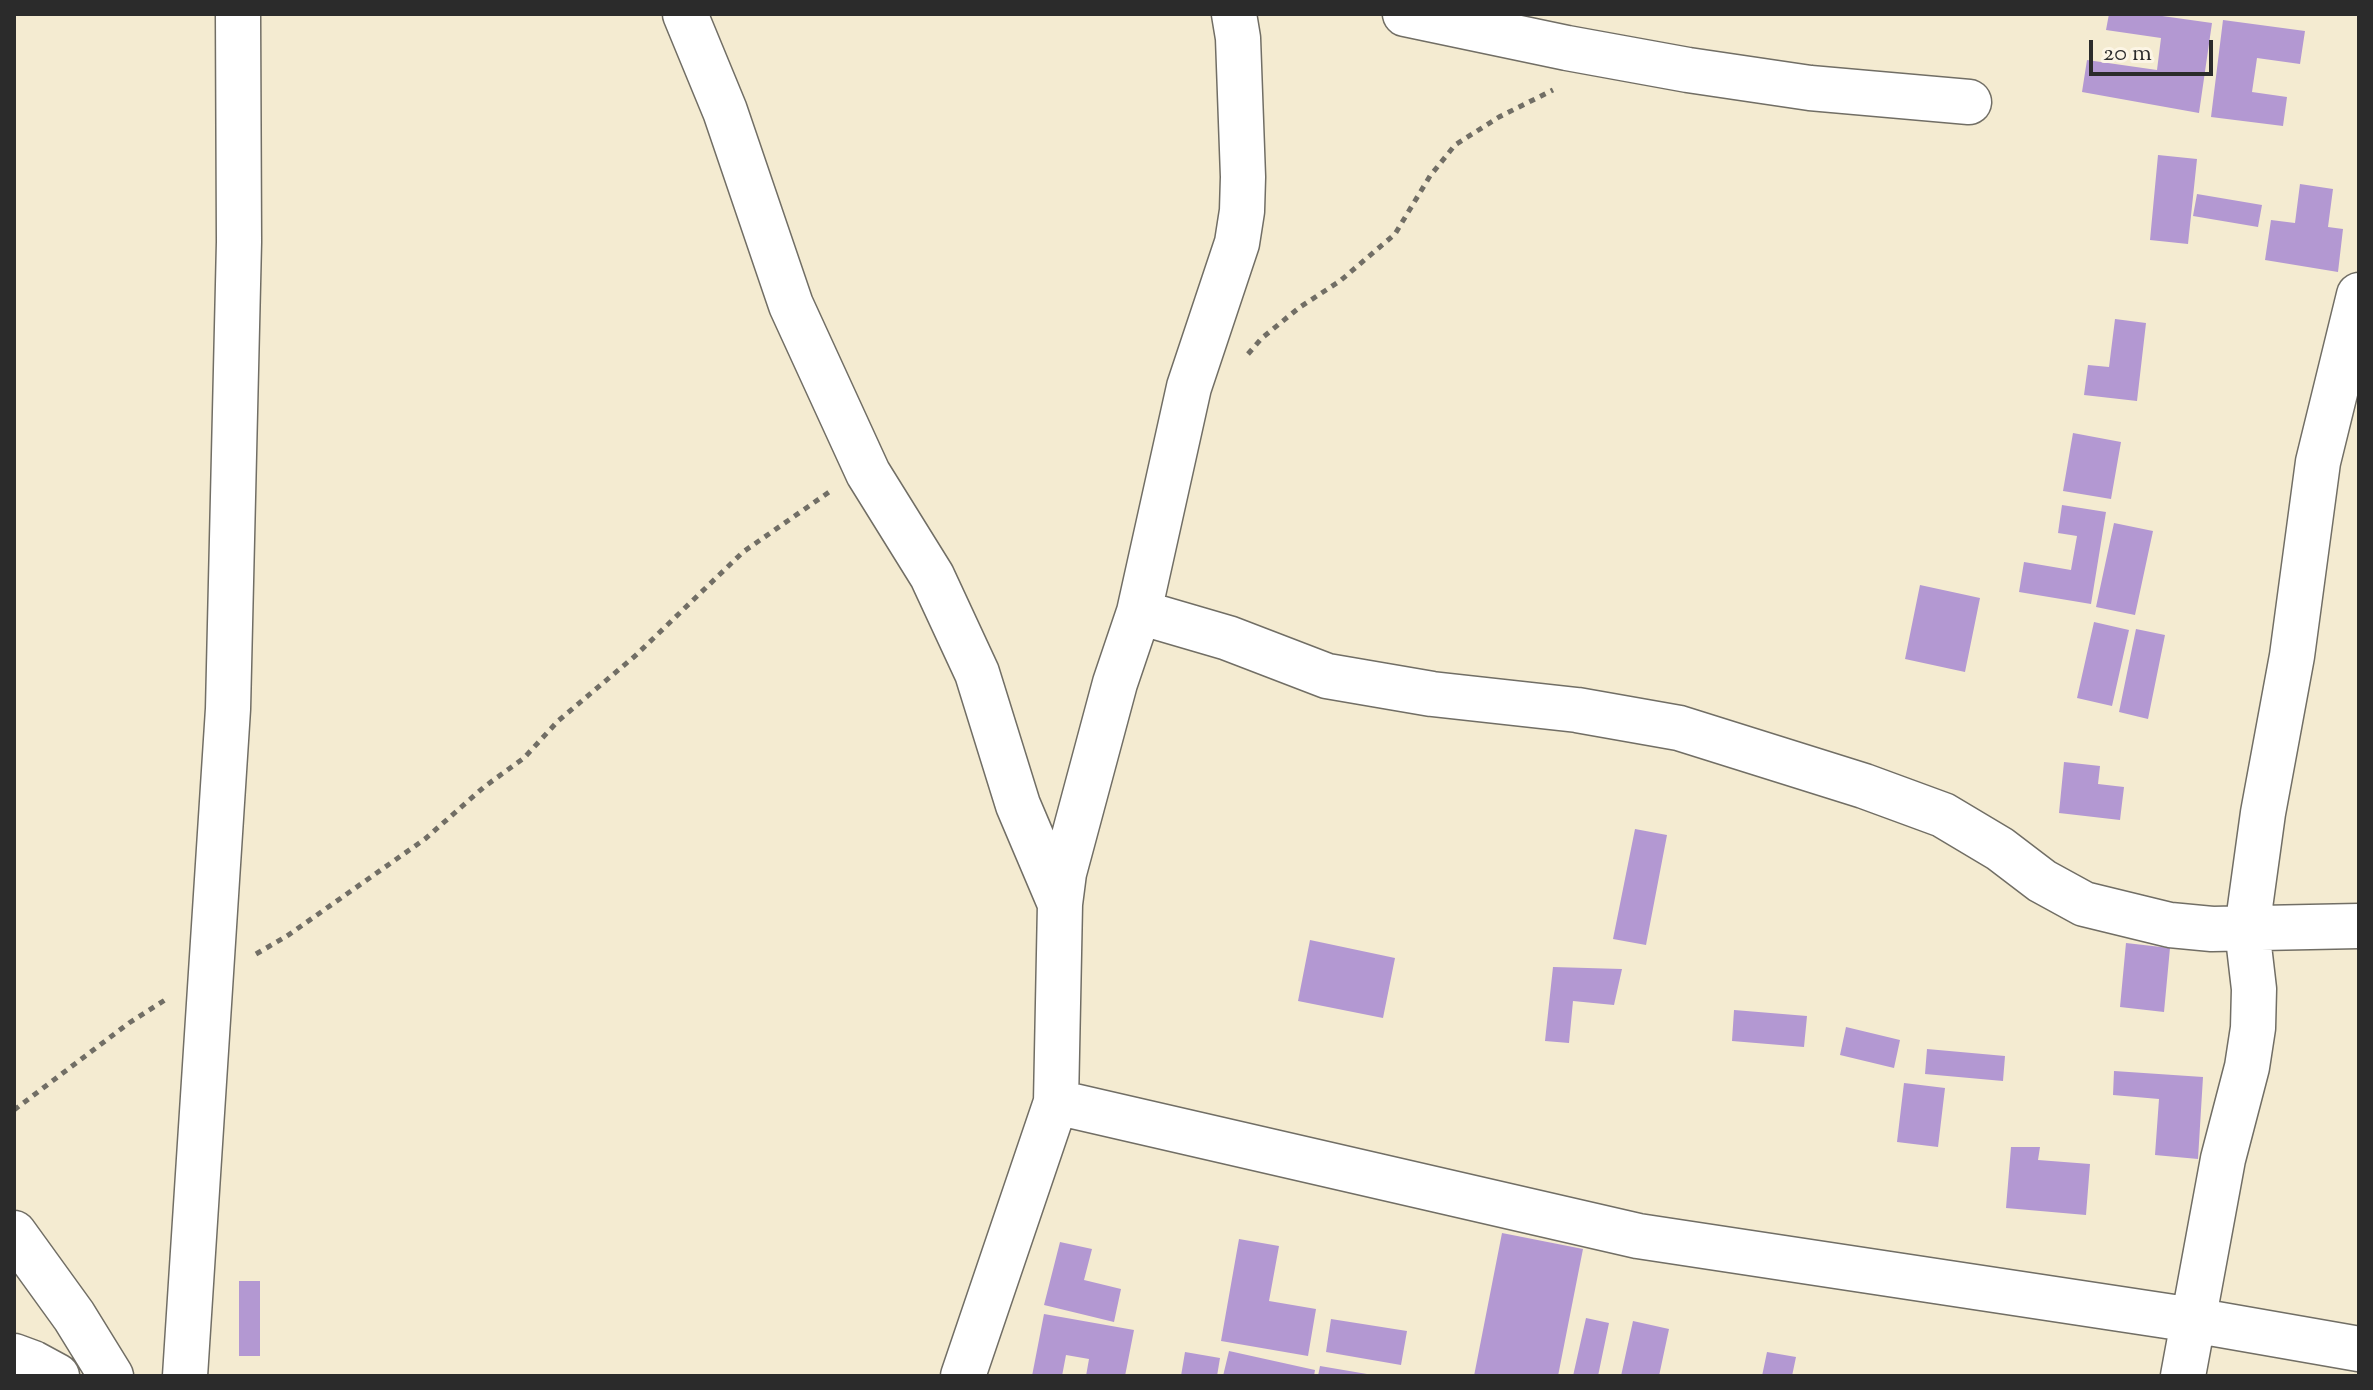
<!DOCTYPE html>
<style>
body{margin:0}
#map{position:relative;width:2373px;height:1390px;overflow:hidden;background:#f4ebd1;font-family:"Sorts Mill Goudy",serif}
canvas{display:block}
.frame{position:absolute;inset:0;border:16px solid #2b2b2b;pointer-events:none}
.scale{position:absolute;left:2089px;top:40px;width:124px;height:36px;box-sizing:border-box;border:4px solid #2b2b2b;border-top:0;padding-left:10px;font-size:24px;line-height:28px;white-space:nowrap;color:#2b2b2b;-webkit-text-stroke:6px #fcf5e5;paint-order:stroke}
</style>
<div id="map">
<canvas width="2373" height="1390"></canvas>
<div class="frame"></div>
<div class="scale">20 m</div>
</div>
<script>
const ctx = document.querySelector('canvas').getContext('2d');
ctx.lineJoin = 'round';
function fillPath(path, color) {
  ctx.fillStyle = color;
  ctx.fill(path, 'evenodd');
}
function shape(rows) {
  const path = new Path2D();
  for (const r of rows) {
    path.moveTo(r[0], r[1]);
    for (let i = 2; i < r.length; i += 2) path.lineTo(r[i], r[i + 1]);
  }
  return path;
}
function strokePath(path, color, width, dash) {
  ctx.strokeStyle = color;
  ctx.lineWidth = width;
  ctx.lineCap = dash ? 'butt' : 'round';
  ctx.setLineDash(dash || []);
  ctx.stroke(path);
}
const building = shape([
 [2109,14,2148,14,2212,23,2199,113,2082,92,2087,60,2157,70,2161,38,2106,30],
 [2223,20,2305,31,2300,64,2257,58,2252,92,2287,97,2283,126,2211,117],
 [2158,155,2197,159,2188,244,2150,240],
 [2300,184,2333,189,2328,227,2343,229,2338,272,2265,260,2271,220,2295,223],
 [2197,194,2262,205,2258,227,2193,216],
 [2115,319,2146,323,2137,401,2084,395,2088,365,2109,367],
 [2073,433,2121,442,2111,499,2063,491],
 [2062,505,2106,512,2091,604,2019,592,2024,562,2071,570,2077,536,2058,533],
 [2114,523,2153,531,2135,615,2096,607],
 [1920,585,1980,598,1965,672,1905,659],
 [2094,622,2129,630,2112,706,2077,698],
 [2136,629,2165,635,2148,719,2119,712],
 [2064,762,2100,766,2098,784,2124,787,2120,820,2059,813],
 [1635,829,1667,835,1646,945,1613,939],
 [1310,940,1395,958,1383,1018,1298,1001],
 [2126,943,2170,948,2164,1012,2120,1007],
 [1553,967,1622,969,1614,1005,1573,1001,1569,1043,1545,1041],
 [1734,1010,1807,1016,1804,1047,1732,1041],
 [1846,1027,1900,1040,1894,1068,1840,1055],
 [1927,1049,2005,1056,2003,1081,1925,1074],
 [2114,1071,2203,1077,2198,1159,2155,1155,2159,1099,2113,1095],
 [1904,1083,1945,1088,1938,1147,1897,1142],
 [2011,1147,2040,1147,2038,1160,2090,1164,2086,1215,2006,1208],
 [1502,1233,1583,1249,1558,1376,1474,1376],
 [1239,1239,1279,1246,1269,1301,1316,1309,1308,1356,1221,1341],
 [1060,1242,1092,1249,1084,1280,1121,1289,1114,1322,1044,1305],
 [239,1281,260,1281,260,1356,239,1356],
 [1044,1314,1134,1330,1125,1376,1086,1376,1089,1359,1066,1355,1062,1376,1032,1376],
 [1586,1318,1609,1323,1598,1376,1573,1376],
 [1331,1319,1407,1331,1401,1365,1326,1352],
 [1633,1321,1669,1329,1659,1376,1621,1376],
 [1229,1351,1315,1370,1314,1376,1223,1376],
 [1185,1352,1220,1358,1217,1376,1181,1376],
 [1767,1352,1796,1357,1792,1376,1762,1376],
 [1320,1366,1367,1374,1366,1376,1318,1376]
]);
const path = shape([
 [1248,354,1262,338,1300,307,1340,281,1395,234,1430,176,1455,145,1499,117,1553,90],
 [256,954,287,936,425,839,484,787,524,758,558,721,635,656,743,552,832,490],
 [14,1110,129,1023,165,1000]
]);
const minor = shape([
 [685,14,725,111,791,305,868,473,932,576,977,673,1018,805,1060,904],
 [1405,14,1567,48,1688,70,1810,88,1969,102],
 [1139,612,1228,638,1327,676,1432,694,1577,710,1679,728,1864,786,1943,815,2000,849,2042,881,2084,904,2170,925,2212,929,2359,926],
 [1056,1102,1638,1236,2193,1320,2359,1349],
 [14,1233,74,1316,111,1376],
 [14,1356,33,1363,57,1376],
 [185,1376,228,709,239,242,238,14],
 [963,1376,1056,1102,1060,904,1064,873,1115,683,1139,612,1189,387,1237,243,1242,211,1243,177,1238,38,1234,14],
 [2183,1376,2223,1159,2247,1067,2253,1028,2254,989,2247,929,2263,813,2292,656,2318,462,2359,295]
]);
fillPath(building, '#b398d2');
strokePath(minor, '#716e65', 47);
strokePath(path, '#716e65', 5, [6, 6]);
strokePath(minor, '#fff', 44);
</script>
